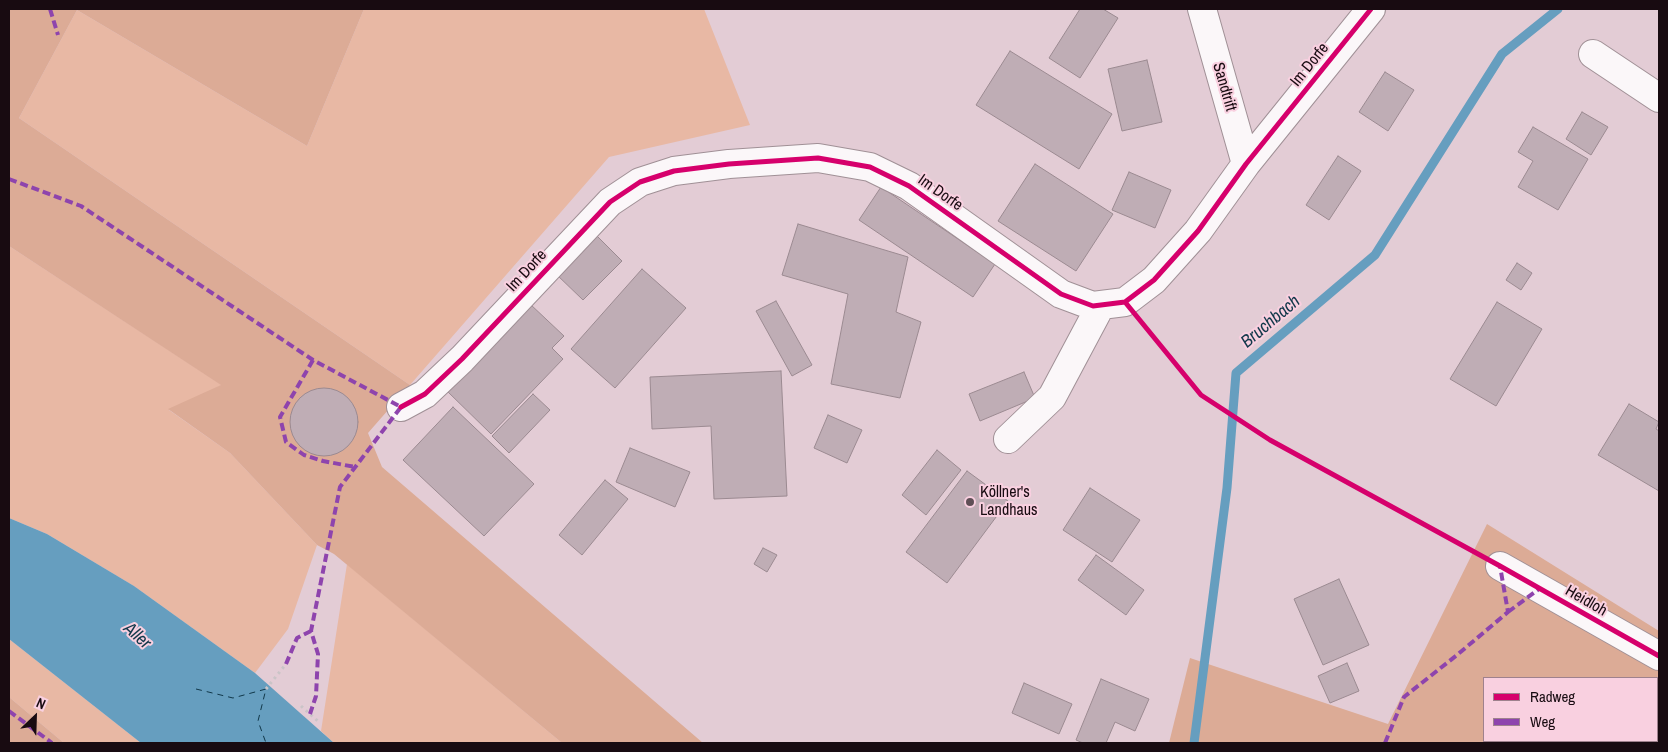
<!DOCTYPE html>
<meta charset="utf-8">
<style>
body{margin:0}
#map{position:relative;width:1668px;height:752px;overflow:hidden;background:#e3ccd5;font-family:"Archivo Narrow",sans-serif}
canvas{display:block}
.frame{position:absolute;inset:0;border:10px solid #180b11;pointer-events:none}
.legend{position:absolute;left:1483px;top:677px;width:175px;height:65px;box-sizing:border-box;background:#f9d0e0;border:1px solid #9f818d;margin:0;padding:6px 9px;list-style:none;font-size:15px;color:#180b11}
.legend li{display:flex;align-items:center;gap:10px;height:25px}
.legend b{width:25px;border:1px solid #9f818d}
.north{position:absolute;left:10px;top:692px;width:50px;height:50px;-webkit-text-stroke:4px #f9d0e0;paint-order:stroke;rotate:24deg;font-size:14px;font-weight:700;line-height:20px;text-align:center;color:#180b11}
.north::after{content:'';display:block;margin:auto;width:18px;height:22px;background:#180b11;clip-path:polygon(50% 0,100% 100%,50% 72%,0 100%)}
</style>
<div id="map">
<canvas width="1668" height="752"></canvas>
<div class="frame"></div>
<ul class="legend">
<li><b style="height:6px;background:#d6006c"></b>Radweg</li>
<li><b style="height:6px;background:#8e44ad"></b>Weg</li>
</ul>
<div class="north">N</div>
</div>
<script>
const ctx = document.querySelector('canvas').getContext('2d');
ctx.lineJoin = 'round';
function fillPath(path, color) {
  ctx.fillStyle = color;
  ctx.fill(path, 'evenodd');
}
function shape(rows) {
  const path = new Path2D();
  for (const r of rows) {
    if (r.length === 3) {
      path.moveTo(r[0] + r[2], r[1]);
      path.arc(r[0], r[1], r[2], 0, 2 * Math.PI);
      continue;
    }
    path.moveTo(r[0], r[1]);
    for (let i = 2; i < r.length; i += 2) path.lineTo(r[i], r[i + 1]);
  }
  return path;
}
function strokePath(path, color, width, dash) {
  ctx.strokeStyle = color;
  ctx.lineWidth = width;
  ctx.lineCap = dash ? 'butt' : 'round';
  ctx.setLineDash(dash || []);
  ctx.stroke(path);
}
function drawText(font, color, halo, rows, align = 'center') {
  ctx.font = font + ' "Archivo Narrow",sans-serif';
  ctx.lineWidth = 4;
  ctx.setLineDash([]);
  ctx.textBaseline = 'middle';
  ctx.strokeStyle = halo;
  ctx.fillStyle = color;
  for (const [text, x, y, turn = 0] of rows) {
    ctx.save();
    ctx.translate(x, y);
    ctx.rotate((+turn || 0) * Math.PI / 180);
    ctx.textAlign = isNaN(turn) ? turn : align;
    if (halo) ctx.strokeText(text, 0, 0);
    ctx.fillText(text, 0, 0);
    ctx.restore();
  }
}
const green = shape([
 [364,9,704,9,750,125,609,157,410,385,19,118,77,10,307,146],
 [9,246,222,385,169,410,230,453,317,545,288,629,255,673,134,586,47,534,9,518],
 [347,564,562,743,334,743,321,731],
 [9,639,141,743,64,743,9,697]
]);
const forest = shape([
 [9,9,364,9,307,146,77,10,19,118,410,385,368,433,382,467,703,743,562,743,334,554,317,545,230,453,168,409,221,385,9,246],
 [1487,524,1659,631,1659,743,1169,743,1190,658,1388,724],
 [1484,678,1657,678,1657,741,1484,741],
 [9,697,64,743,9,743]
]);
const water = shape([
 [9,518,47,534,134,586,255,673,334,743,141,743,9,639]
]);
const stream = shape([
 [1194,743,1227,488,1236,373,1375,255,1502,54,1558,9]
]);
const ferry = shape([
 [196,689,233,698,266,689,258,721,266,743]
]);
const building = shape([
 [1080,9,1103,9,1118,18,1080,78,1049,58,1080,9],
 [1010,51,1112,114,1079,169,976,105,1010,51],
 [1147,60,1162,122,1122,131,1108,69,1147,60],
 [1385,72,1414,90,1388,131,1359,112,1385,72],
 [1582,112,1608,127,1591,155,1566,139,1582,112],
 [1533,127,1588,159,1558,210,1518,187,1533,161,1518,152,1533,127],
 [1338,156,1361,171,1329,220,1306,205,1338,156],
 [1035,164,1113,214,1076,271,998,221,1035,164],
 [1129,172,1171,190,1155,228,1112,210,1129,172],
 [881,187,995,264,973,297,859,220,881,187],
 [798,224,908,257,896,312,921,322,900,398,831,384,848,294,782,275,798,224],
 [595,234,622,261,583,300,556,274,595,234],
 [1517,263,1532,273,1521,290,1506,280,1517,263],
 [642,269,686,308,615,388,571,349,642,269],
 [776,301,812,365,792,376,756,311,776,301],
 [1497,302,1542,329,1496,406,1450,379,1497,302],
 [530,304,564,336,552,348,563,359,491,434,447,391,530,304],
 [781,371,787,496,714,499,711,426,652,429,650,377,781,371],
 [1024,372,1035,398,980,421,969,394,1024,372],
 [324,422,34],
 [533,394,550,410,509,453,492,436,533,394],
 [1629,404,1659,422,1656,429,1659,431,1659,491,1598,455,1629,404],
 [453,407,534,484,484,536,403,460,453,407],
 [828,415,862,430,847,463,814,448,828,415],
 [630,448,690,472,675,507,616,482,630,448],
 [937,450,961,470,926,515,902,495,937,450],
 [967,471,1008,501,947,583,906,552,967,471],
 [605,480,628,499,582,555,559,535,605,480],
 [1090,488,1140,520,1112,562,1063,530,1090,488],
 [763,548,777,555,767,572,754,564,763,548],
 [1096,555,1144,590,1126,615,1078,580,1096,555],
 [1339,579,1369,645,1323,665,1294,599,1339,579],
 [1347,663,1359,691,1330,703,1318,676,1347,663],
 [1101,679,1149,699,1135,731,1115,722,1106,743,1083,743,1076,740,1101,679],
 [1024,683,1072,704,1059,734,1012,713,1024,683]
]);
const path = shape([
 [266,689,286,664],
 [301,706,320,723]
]);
const minor = shape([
 [1202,9,1246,164],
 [1593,54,1659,98],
 [401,407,425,394,462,359,610,202,640,182,674,171,729,164,818,158,870,167,909,186,1061,294,1093,306,1125,302,1154,280,1198,231,1246,164,1371,9],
 [1008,439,1052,397,1101,305],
 [1500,566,1659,656]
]);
const quiet = shape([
 [50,9,58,35],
 [9,179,81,206,313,360,401,407,340,487,311,631,318,654,316,696,310,714],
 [313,360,280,417,286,442,304,455,323,461,355,467],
 [1508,612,1539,589],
 [286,664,297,638,311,631],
 [9,711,52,743],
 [1385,743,1404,697,1457,655,1508,612,1500,566,1498,565]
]);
const cycleway = shape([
 [1125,302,1201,395,1270,440,1500,566,1659,656],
 [401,407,425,394,462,359,610,202,640,182,674,171,729,164,818,158,870,167,909,186,1061,294,1093,306,1125,302,1154,280,1198,231,1246,164,1371,9]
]);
const markers = [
 [970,502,5,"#5f4f56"]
];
const streetNames = [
 ["Im Dorfe",1310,65,-51],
 ["Sandtrift",1224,87,74],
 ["Im Dorfe",940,193,35],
 ["Im Dorfe",527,271,-47],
 ["Heidloh",1586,601,30]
];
const poiNames = [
 ["Köllner's",980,493],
 ["Landhaus",980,511]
];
const waterNames = [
 ["Bruchbach",1271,322,-40],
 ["Aller",137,636,42]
];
fillPath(green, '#e8b8a4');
fillPath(forest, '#dcab96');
fillPath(water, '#669ebf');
strokePath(stream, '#669ebf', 9);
strokePath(ferry, '#11384a', 1, [6, 5]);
fillPath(building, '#bfadb5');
strokePath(building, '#9b8a91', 1);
strokePath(minor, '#a09096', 30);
strokePath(path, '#cac4c7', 3, [2.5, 4]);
strokePath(minor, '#fbf7f9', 28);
strokePath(quiet, '#8e44ad', 4, [8, 4]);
strokePath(cycleway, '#d6006c', 5);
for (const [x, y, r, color] of markers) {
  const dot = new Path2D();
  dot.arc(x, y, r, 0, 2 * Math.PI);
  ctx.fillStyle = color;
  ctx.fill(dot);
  strokePath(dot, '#f9d0e0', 2);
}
drawText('16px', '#180b11', '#f9d0e0', streetNames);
drawText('16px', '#180b11', '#f9d0e0', poiNames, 'left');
drawText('italic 18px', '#11384a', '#f9d0e0', waterNames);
</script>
